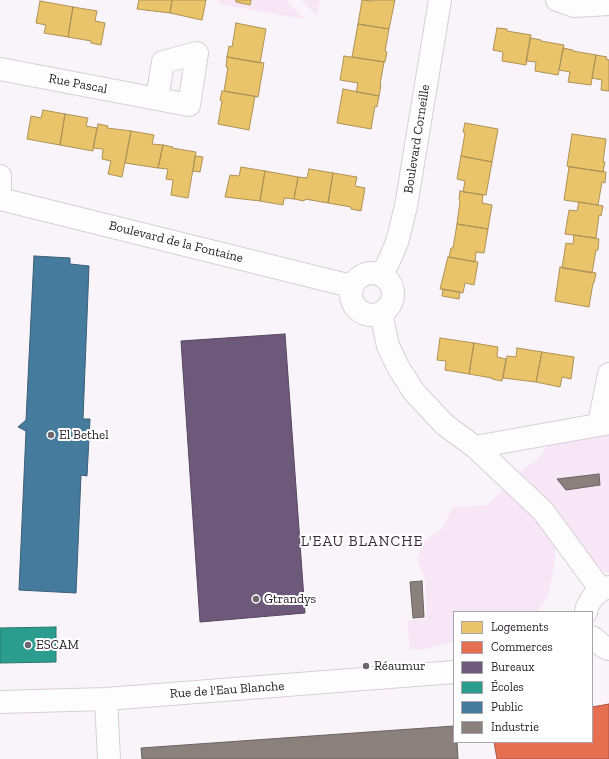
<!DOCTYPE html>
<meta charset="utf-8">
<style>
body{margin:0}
#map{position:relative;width:609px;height:759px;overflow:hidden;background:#f9f4f9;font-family:"Zilla Slab",serif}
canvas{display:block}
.legend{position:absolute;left:453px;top:611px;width:140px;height:132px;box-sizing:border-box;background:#fff;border:1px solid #a8a4a7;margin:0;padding:5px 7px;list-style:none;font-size:12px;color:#251b24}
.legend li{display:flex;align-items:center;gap:8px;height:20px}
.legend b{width:20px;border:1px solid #a8a4a7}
</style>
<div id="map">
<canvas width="609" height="759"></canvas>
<ul class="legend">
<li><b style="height:11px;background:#e9c46a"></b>Logements</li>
<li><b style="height:11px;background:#e76f51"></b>Commerces</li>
<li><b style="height:11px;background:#6d597a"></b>Bureaux</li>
<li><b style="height:11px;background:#2a9d8f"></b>Écoles</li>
<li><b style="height:11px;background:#457b9d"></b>Public</li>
<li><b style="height:11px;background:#8a817c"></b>Industrie</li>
</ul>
</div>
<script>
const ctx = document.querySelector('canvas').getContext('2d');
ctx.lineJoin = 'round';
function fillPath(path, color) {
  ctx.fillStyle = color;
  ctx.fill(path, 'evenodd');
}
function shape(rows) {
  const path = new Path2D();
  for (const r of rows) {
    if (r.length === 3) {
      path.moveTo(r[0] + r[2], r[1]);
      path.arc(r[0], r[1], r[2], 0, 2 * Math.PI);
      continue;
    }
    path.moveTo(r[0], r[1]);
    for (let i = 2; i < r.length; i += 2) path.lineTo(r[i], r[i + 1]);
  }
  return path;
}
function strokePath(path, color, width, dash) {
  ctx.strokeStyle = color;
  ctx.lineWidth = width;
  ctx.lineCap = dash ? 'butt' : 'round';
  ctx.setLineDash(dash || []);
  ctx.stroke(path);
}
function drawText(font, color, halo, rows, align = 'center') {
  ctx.font = font + ' "Zilla Slab",serif';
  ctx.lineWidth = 4;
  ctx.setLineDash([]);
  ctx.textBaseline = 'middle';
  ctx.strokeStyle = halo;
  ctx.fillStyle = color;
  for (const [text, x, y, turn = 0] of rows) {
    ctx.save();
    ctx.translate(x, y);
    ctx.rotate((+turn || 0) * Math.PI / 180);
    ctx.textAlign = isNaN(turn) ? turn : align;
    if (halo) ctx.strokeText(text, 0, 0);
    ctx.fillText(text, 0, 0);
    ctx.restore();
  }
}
const green = shape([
 [219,0,236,0,236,3,250,5,251,0,286,0,304,19,219,4],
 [301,0,320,0,317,16],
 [609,420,609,573,603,571,584,549,555,545,555,561,548,597,536,612,454,612,454,642,419,650,410,649,407,621,427,618,425,579,417,558,425,540,441,530,453,507,487,505,526,467,537,460,553,438]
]);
const homes = shape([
 [139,0,172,0,170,13,137,9,139,0],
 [172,0,206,0,202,20,170,13,172,0],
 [236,0,251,0,250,5,236,2,236,0],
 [362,0,372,1,372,0,395,0,389,29,358,24,362,0],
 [40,1,73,7,68,37,44,33,46,25,36,23,40,1],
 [73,7,97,11,95,21,105,23,101,45,91,43,91,41,68,37,73,7],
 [236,23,266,29,260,63,227,57,229,46,232,47,236,23],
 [358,24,389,29,385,51,387,52,385,62,352,57,358,24],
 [497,28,507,29,507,31,531,35,526,65,502,61,503,52,493,50,497,28],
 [530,38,541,40,541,41,564,45,558,75,535,71,536,62,526,61,530,38],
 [563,48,573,50,573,51,596,55,591,85,568,82,570,72,559,70,563,48],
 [596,55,607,57,606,59,609,60,609,91,601,90,602,80,592,78,596,55],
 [344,56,384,62,380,85,381,85,379,96,356,92,358,83,340,80,344,56],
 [227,57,264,63,258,97,224,91,228,67,226,67,227,57],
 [343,89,379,96,377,107,375,106,371,129,337,123,343,89],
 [222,91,255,96,249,130,218,124,222,101,220,100,222,91],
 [43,110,65,114,60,145,27,139,31,116,41,118,43,110],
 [65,114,88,118,86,126,97,128,93,151,60,145,65,114],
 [465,123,498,129,492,162,461,156,465,133,463,132,465,123],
 [98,124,108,126,107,128,131,131,122,177,108,174,111,161,102,159,103,149,93,148,98,124],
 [131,131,154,135,152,144,163,145,158,168,125,163,131,131],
 [572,134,606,139,603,162,605,162,603,172,567,166,572,134],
 [163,145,173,147,172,148,196,152,188,198,171,195,173,180,166,179,168,169,158,168,163,145],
 [195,156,203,157,200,172,193,171,195,156],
 [461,156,492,162,486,195,463,192,465,181,457,179,461,156],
 [241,167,265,171,260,201,225,197,230,175,239,176,241,167],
 [569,167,606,172,605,183,602,182,598,205,564,200,569,167],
 [309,169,333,173,328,203,305,199,304,201,294,199,298,177,307,178,309,169],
 [265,171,298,177,294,199,284,198,283,205,260,201,265,171],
 [333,173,357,177,355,186,365,188,361,211,351,209,351,207,328,203,333,173],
 [460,191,483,195,482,203,492,205,488,229,457,224,460,201,459,200,460,191],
 [579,202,603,206,601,216,599,215,596,238,565,234,569,210,577,211,579,202],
 [457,224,488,229,484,253,476,252,475,262,449,257,451,248,453,248,457,224],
 [574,235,599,239,598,250,596,250,592,273,562,268,566,243,573,244,574,235],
 [448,257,478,262,474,285,465,283,463,293,440,289,448,257],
 [560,267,596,273,594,283,593,283,589,307,555,301,560,267],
 [443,289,460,292,459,299,442,296,443,289],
 [440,338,474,343,469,374,445,370,446,361,437,360,440,338],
 [474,343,498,347,497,357,506,359,502,381,492,379,492,378,469,374,474,343],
 [517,348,542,352,536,382,503,378,507,356,516,357,517,348],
 [542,352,574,357,571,379,562,377,560,387,536,382,542,352]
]);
const shops = shape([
 [609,704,609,759,497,759,494,742,592,742,592,707,609,704]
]);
const offices = shape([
 [285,334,305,613,200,622,181,341,285,334]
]);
const schools = shape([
 [56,627,56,662,0,663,0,628,56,627]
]);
const public = shape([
 [34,256,70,258,70,264,89,266,83,419,90,419,87,476,81,475,76,593,19,590,26,431,18,427,26,420,34,256]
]);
const industry = shape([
 [599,474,600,485,566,490,557,479,599,474],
 [422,581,424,617,413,618,410,582,422,581],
 [454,726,454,742,457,742,458,759,142,759,141,748,454,726]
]);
const minor = shape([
 [557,0,574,6,609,4],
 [0,69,189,105,197,53,163,62,157,99],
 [0,176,0,190],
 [0,199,351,286],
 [372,294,21],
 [382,274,389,261,397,242,406,206,440,0],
 [381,313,388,346,398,367,414,392,445,425,475,447,543,511,601,590],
 [599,424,609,374],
 [475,447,609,423],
 [586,612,587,607,592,598,601,590,609,587],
 [592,637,604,647,609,649],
 [106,699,109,759],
 [0,702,106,699,454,672]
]);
const markers = [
 [51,435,4,"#6f676f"],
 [256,599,4,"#6f676f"],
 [28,645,4,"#6f676f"],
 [366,666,4,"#6f676f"]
];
const streetNames = [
 ["Rue Pascal",78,84,11],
 ["Boulevard Corneille",417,139,-81],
 ["Boulevard de la Fontaine",176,242,14],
 ["Rue de l'Eau Blanche",227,690,-4]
];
const poiNames = [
 ["El Bethel",59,435],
 ["Gtrandys",264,599],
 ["ESCAM",36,645],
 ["Réaumur",374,666]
];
const quarterNames = [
 ["L'EAU BLANCHE",362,542]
];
fillPath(green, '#f7e6f6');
fillPath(homes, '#e9c46a');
strokePath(homes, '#ae9155', 1);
fillPath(shops, '#e76f51');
strokePath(shops, '#ad5644', 1);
fillPath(offices, '#6d597a');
strokePath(offices, '#574660', 1);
fillPath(schools, '#2a9d8f');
strokePath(schools, '#28766f', 1);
fillPath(public, '#457b9d');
strokePath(public, '#3b5e79', 1);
fillPath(industry, '#8a817c');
strokePath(industry, '#6c6262', 1);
strokePath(minor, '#d7cfd6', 24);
strokePath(minor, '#fefdfe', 22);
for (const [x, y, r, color] of markers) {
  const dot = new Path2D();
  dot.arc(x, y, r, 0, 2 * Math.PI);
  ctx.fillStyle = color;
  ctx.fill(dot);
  strokePath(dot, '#fff', 1.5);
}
drawText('13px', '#251b24', '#fff', streetNames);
drawText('13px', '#251b24', '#fff', poiNames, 'left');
ctx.letterSpacing = '1px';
drawText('15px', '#3e2a3d', '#fff', quarterNames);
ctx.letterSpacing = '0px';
</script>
